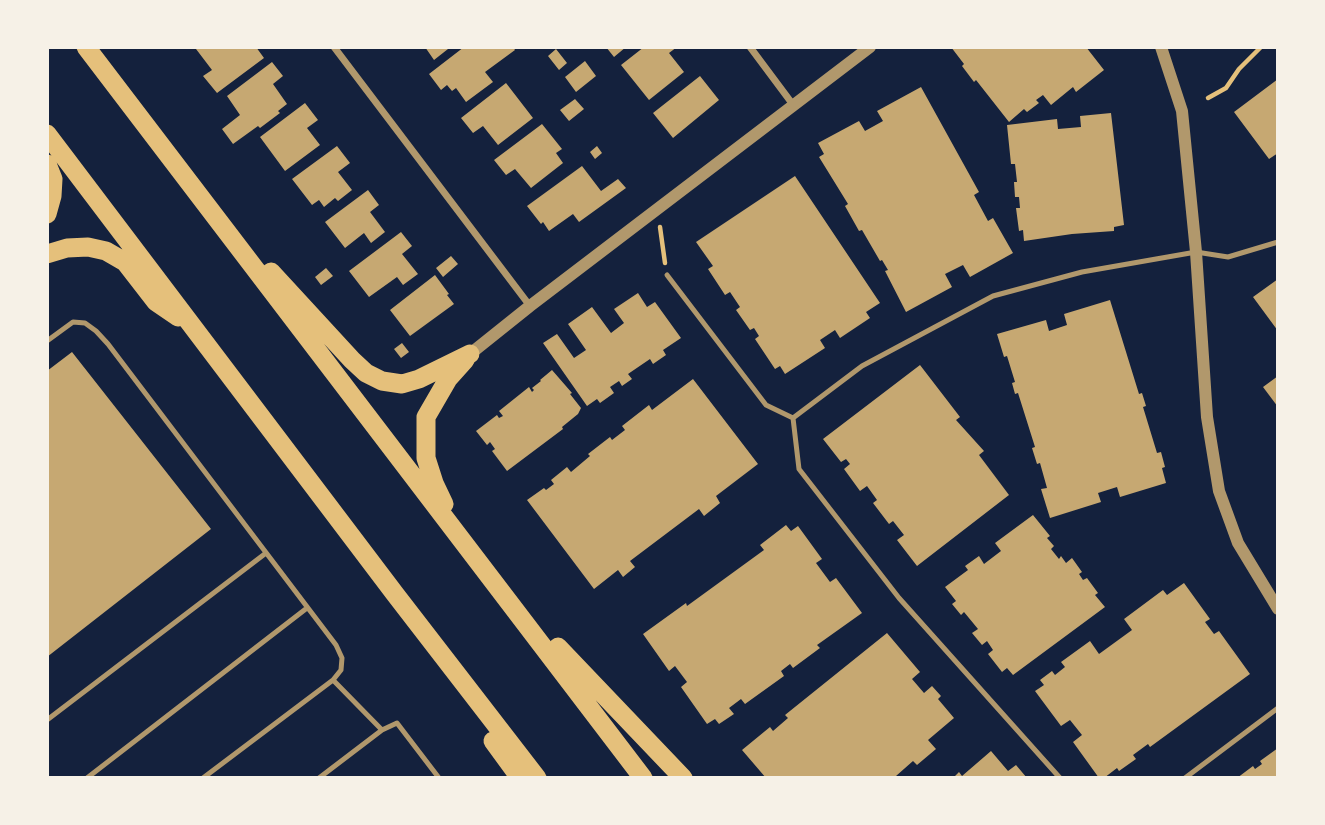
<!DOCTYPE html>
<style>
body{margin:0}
#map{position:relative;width:1325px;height:825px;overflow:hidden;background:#14213d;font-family:"Space Grotesk",sans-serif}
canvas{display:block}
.frame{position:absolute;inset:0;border:49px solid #f6f1e7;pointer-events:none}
</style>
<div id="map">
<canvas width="1325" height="825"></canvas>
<div class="frame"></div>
</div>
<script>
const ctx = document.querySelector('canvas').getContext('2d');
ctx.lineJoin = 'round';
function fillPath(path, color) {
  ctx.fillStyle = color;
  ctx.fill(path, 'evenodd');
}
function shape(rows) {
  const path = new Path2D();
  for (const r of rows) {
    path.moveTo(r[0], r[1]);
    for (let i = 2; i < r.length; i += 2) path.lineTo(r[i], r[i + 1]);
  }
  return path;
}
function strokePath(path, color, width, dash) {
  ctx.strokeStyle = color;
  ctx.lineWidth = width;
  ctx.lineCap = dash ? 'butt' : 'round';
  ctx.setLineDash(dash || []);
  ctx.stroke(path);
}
const building = shape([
 [199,47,256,47,264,58,217,93,203,76,212,70,196,49],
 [425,47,447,47,448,49,434,60],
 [464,47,513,47,515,50,485,72,493,82,466,102,456,88,452,91,447,85,441,90,429,74],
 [606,47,626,47,614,57],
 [644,47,677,47,669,53,684,72,649,100,621,65],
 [951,47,1086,47,1104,70,1076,92,1073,87,1051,105,1043,95,1036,100,1039,103,1027,112,1024,109,1009,122,976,80,974,82,962,66,964,64],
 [556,49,567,63,559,70,548,56],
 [585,61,596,76,576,92,565,77],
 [272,62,283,76,273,84,287,104,278,111,280,113,260,128,258,126,233,144,222,129,240,115,227,96],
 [700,76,719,100,673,138,653,113],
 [1278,79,1278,153,1269,159,1234,112],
 [506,83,533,118,498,145,483,126,473,133,461,118],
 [921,87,979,192,974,195,988,221,993,218,1013,253,970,277,963,265,945,274,952,287,906,312,885,271,888,270,882,260,880,261,862,230,859,231,845,206,848,204,819,157,824,154,818,143,859,121,865,131,883,121,877,111],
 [575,99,584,109,569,121,560,110],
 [305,103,318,120,307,128,320,145,285,171,260,137],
 [1111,113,1124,225,1114,227,1114,231,1072,234,1024,241,1023,230,1019,231,1016,208,1020,208,1019,197,1015,197,1014,182,1017,182,1015,164,1011,164,1007,125,1057,119,1058,129,1081,127,1080,116],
 [542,124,562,149,556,153,563,163,531,188,515,169,506,175,494,160],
 [337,146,350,163,338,172,352,190,338,201,335,198,324,207,319,200,312,205,292,179],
 [597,146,602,153,595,159,590,152],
 [582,166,601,191,618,179,626,188,579,222,573,214,549,231,543,222,541,224,527,206],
 [795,176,880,303,866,312,870,318,840,338,835,330,820,340,825,348,785,374,780,366,775,369,755,339,759,336,754,328,750,330,736,310,740,307,730,292,725,295,708,269,713,266,696,242],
 [368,190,379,205,370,212,385,232,371,243,364,233,345,248,325,222],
 [401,232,412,246,402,254,418,274,403,285,397,277,369,297,349,271],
 [451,256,458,264,443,277,436,268],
 [326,268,333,276,321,285,315,277],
 [435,275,449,294,447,295,454,304,410,336,390,310],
 [1278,279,1278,331,1253,297],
 [638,293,647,307,655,302,681,338,663,350,666,355,653,364,650,359,628,374,632,379,622,386,619,381,610,387,614,393,600,403,597,399,587,406,543,343,557,334,574,358,586,350,568,324,592,307,611,333,624,323,614,309],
 [1110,300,1139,394,1142,393,1146,406,1143,407,1157,453,1161,452,1165,467,1162,468,1166,483,1120,497,1117,487,1098,493,1101,502,1050,518,1041,489,1047,488,1040,463,1037,464,1032,448,1035,447,1018,393,1015,394,1012,383,1015,382,1007,356,1004,357,997,334,1046,320,1049,331,1067,325,1064,314],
 [402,343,409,352,401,358,394,349],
 [72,352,211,529,47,657,47,371],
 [920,365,960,417,956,420,984,451,979,455,1009,495,917,566,897,540,904,535,893,521,889,524,873,503,877,500,867,486,860,491,844,469,850,464,846,459,841,462,823,439],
 [552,370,572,393,570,394,581,408,578,414,562,427,563,429,507,471,492,451,495,449,490,442,487,445,476,431,497,415,499,418,503,416,499,411,529,387,532,392,534,390,532,388,541,381,540,380],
 [1278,376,1278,407,1263,387],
 [693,379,758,464,716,496,720,503,704,516,699,509,630,561,635,567,623,577,618,570,594,589,527,500,544,488,546,490,554,484,551,480,567,467,571,472,590,456,588,454,610,437,612,440,625,430,622,426,649,405,652,410],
 [1033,515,1050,536,1047,538,1054,546,1051,549,1059,559,1061,556,1066,563,1072,558,1082,572,1079,574,1083,580,1087,578,1098,593,1095,595,1105,607,1013,675,1007,668,1002,672,988,654,993,650,987,641,982,645,972,633,978,629,964,612,961,615,952,604,956,601,945,587,968,570,965,566,979,556,984,564,1001,551,995,543],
 [786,525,791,531,798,526,822,559,816,563,830,582,836,578,862,613,817,645,820,648,793,668,790,664,781,671,784,676,745,704,741,699,729,708,734,714,719,724,715,719,707,724,681,687,687,682,675,666,669,671,643,634,686,603,687,606,764,550,760,545],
 [1184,583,1210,619,1205,622,1214,634,1219,631,1250,674,1150,747,1148,744,1133,755,1136,759,1119,771,1117,768,1104,778,1099,778,1073,742,1082,735,1070,720,1061,726,1035,691,1044,685,1040,680,1052,671,1055,675,1065,667,1061,662,1090,641,1099,654,1132,630,1124,619,1163,590,1167,595],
 [887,633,920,672,912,679,924,693,932,686,941,696,938,699,954,718,928,740,936,749,917,765,913,761,896,776,897,778,766,778,742,750,770,727,773,731,788,718,785,715],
 [1278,748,1278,778,1237,778,1253,766,1255,769,1262,764,1260,761],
 [991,751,1008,771,1016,765,1027,778,953,778,959,772,962,776]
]);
const path = shape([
 [1208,98,1226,88,1239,69,1261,47],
 [660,227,665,263]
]);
const service = shape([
 [667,275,766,405,793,418],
 [47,341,73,322,85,323,96,331,108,344,336,645,342,658,341,670,333,680,203,778],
 [47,720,266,553],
 [382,730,397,723,439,778],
 [87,778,307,608],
 [319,778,382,730,333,680],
 [1060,778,899,598,799,469,793,418,862,366,993,296,1082,272,1196,252,1228,257,1278,242],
 [1185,778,1278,708]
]);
const minor = shape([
 [334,47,530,306],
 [750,47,794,106]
]);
const tertiary = shape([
 [1161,47,1182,111,1196,252,1207,417,1219,491,1238,543,1278,609],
 [470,354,530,306,870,47]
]);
const trunk = shape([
 [86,47,643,778],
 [47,134,395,594,537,778],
 [47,164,53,179,52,196,47,214],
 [47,254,67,248,88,247,106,251,125,262,156,302,178,317],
 [271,272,352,360,366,373,382,381,402,384,419,379,470,354],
 [444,504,434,483,426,458,426,417,448,379,465,360],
 [558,647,683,778],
 [493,741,520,778]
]);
fillPath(building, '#c6a872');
strokePath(path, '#e5c07b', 4.5);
strokePath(service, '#b1986c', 5);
strokePath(minor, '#b1986c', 7);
strokePath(tertiary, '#b1986c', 12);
strokePath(trunk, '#e5c07b', 19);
</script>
